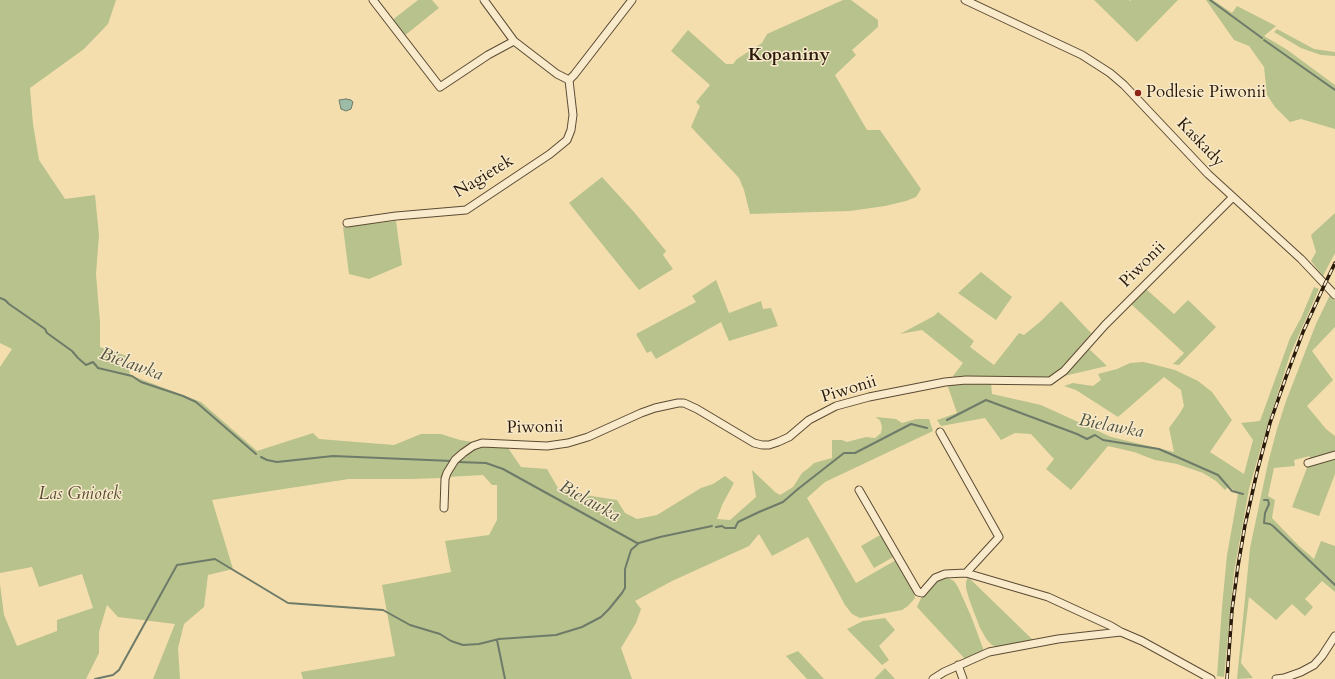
<!DOCTYPE html>
<style>
body{margin:0}
canvas{display:block;background:#f4dead}
</style>
<canvas width="1335" height="679"></canvas>
<script>
const ctx = document.querySelector('canvas').getContext('2d');
ctx.lineJoin = 'round';
function fillPath(path, color) {
  ctx.fillStyle = color;
  ctx.fill(path, 'evenodd');
}
function shape(rows) {
  const path = new Path2D();
  for (const r of rows) {
    path.moveTo(r[0], r[1]);
    for (let i = 2; i < r.length; i += 2) path.lineTo(r[i], r[i + 1]);
  }
  return path;
}
function strokePath(path, color, width, dash) {
  ctx.strokeStyle = color;
  ctx.lineWidth = width;
  ctx.lineCap = dash ? 'butt' : 'round';
  ctx.setLineDash(dash || []);
  ctx.stroke(path);
}
function drawText(font, color, halo, rows, align = 'center') {
  ctx.font = font + ' Cardo,serif';
  ctx.lineWidth = 3;
  ctx.setLineDash([]);
  ctx.textBaseline = 'middle';
  ctx.strokeStyle = halo;
  ctx.fillStyle = color;
  for (const [text, x, y, turn = 0] of rows) {
    ctx.save();
    ctx.translate(x, y);
    ctx.rotate((+turn || 0) * Math.PI / 180);
    ctx.textAlign = isNaN(turn) ? turn : align;
    if (halo) ctx.strokeText(text, 0, 0);
    ctx.fillText(text, 0, 0);
    ctx.restore();
  }
}
const green = shape([
 [0,0,116,0,108,24,84,49,30,88,33,124,39,160,65,199,95,195,99,235,96,274,100,322,100,347,127,356,130,375,201,402,257,451,313,433,319,439,394,445,421,434,441,434,460,440,478,443,472,445,443,478,410,479,349,479,212,500,233,569,208,575,204,607,184,624,178,648,180,679,153,679,175,624,118,617,107,605,99,632,99,653,86,679,0,679,0,584,4,615,17,646,57,631,57,620,93,608,82,574,39,587,32,567,0,573,0,367,12,349,0,343],
 [418,0,432,0,439,8,404,36,391,21],
 [843,0,851,0,878,20,878,27,852,50,856,55,835,75,867,130,880,130,921,189,916,197,906,201,885,206,850,211,750,214,744,190,739,178,691,127,700,106,696,102,710,85,671,51,688,30,726,64,733,64,737,59,762,43,767,34],
 [1094,0,1129,0,1130,1,1131,0,1178,0,1137,42],
 [1206,0,1213,0,1232,13,1237,6,1276,26,1264,36,1286,49,1335,85,1335,129,1301,119,1290,122,1275,107,1267,95,1264,67,1249,46,1234,40],
 [1277,29,1314,49,1335,52,1335,56,1321,55,1301,48,1274,32],
 [602,177,634,212,666,251,663,255,673,269,639,290,569,203],
 [1335,213,1335,253,1323,276,1311,261,1316,252,1311,235],
 [396,221,402,265,369,279,349,274,343,227],
 [981,272,1012,297,996,320,958,293],
 [716,280,729,313,761,301,763,309,771,308,778,326,729,341,721,322,656,359,651,351,647,353,636,334,696,302,692,296],
 [1314,287,1319,289,1290,355,1263,440,1249,489,1234,572,1224,677,1217,676,1222,607,1227,555,1238,494,1229,486,1225,490,1216,481,1203,473,1177,464,1155,460,1134,452,1108,446,1071,490,1046,469,1054,459,1031,434,1015,433,1001,440,985,418,941,426,937,420,957,413,947,384,966,383,991,383,992,394,1041,405,1111,437,1174,452,1169,428,1180,413,1184,406,1181,390,1164,377,1118,417,1076,390,1064,386,1073,383,1093,386,1101,380,1098,374,1117,369,1130,363,1143,362,1152,364,1175,370,1198,381,1212,392,1232,420,1210,452,1244,474,1253,440,1241,423,1260,421,1290,338,1301,318],
 [1146,289,1174,314,1188,300,1216,327,1179,365,1173,364,1184,353,1131,304],
 [1330,295,1335,301,1335,327,1312,351,1333,380,1307,406,1326,429,1335,436,1335,474,1319,516,1292,507,1308,465,1310,456,1294,460,1295,466,1274,468,1268,496,1275,500,1272,518,1298,545,1314,559,1321,541,1335,546,1335,592,1322,581,1305,599,1313,607,1305,616,1292,604,1276,620,1249,597,1241,663,1253,678,1237,679,1250,548,1268,463,1277,429,1286,401,1316,324],
 [1061,301,1092,334,1067,364,1055,374,1049,377,1042,379,953,379,953,376,963,363,922,330,900,334,934,316,938,312,974,341,970,347,994,365,1019,333,1024,335,1041,321],
 [1088,348,1107,366,1064,376],
 [876,417,896,419,902,423,916,419,929,419,933,431,825,482,807,498,856,583,896,560,911,584,915,598,908,606,902,610,860,618,852,614,845,605,808,537,772,556,759,534,749,546,672,581,635,601,641,609,636,623,621,648,632,679,303,679,301,672,395,656,382,585,451,572,445,541,489,535,497,520,497,485,492,485,483,475,447,477,464,454,483,444,506,445,521,467,547,469,558,488,579,494,617,500,625,513,637,519,657,515,701,488,713,484,725,476,734,483,722,505,717,519,730,520,756,497,752,470,775,492,780,495,793,487,802,473,810,467,814,463,832,458,832,440,842,440,847,442,866,437,875,438,881,433,882,427,880,420,878,419],
 [882,534,895,556,874,568,861,546],
 [968,577,1033,640,997,647,992,645,987,640,980,628,969,599,966,588,966,582],
 [942,578,948,578,954,581,958,587,971,616,984,651,965,659,917,607,921,598,935,582],
 [885,618,895,630,879,646,889,660,882,665,847,629,863,621],
 [798,651,824,679,807,679,786,656],
 [885,668,895,679,874,679]
]);
const water = shape([
 [346,99,351,100,353,102,351,109,346,111,341,109,339,100,346,99]
]);
const stream = shape([
 [1210,0,1262,38],
 [1264,40,1335,90],
 [0,298,5,300,9,304,45,329,47,333,72,351,78,358,86,365,93,362,98,368,132,376,141,382,183,396,196,402,256,454],
 [947,420,986,400,1077,434,1087,439,1095,435,1103,440,1159,449,1218,475,1232,491,1243,494],
 [261,457,267,460,277,462,333,456,452,461],
 [457,462,486,463,503,469,637,543,639,543,660,537,712,526],
 [1264,500,1268,500,1269,504,1265,513,1264,523,1270,524,1273,526,1335,585],
 [716,527,722,526,725,528,735,528,738,522,759,512,783,502,798,489,844,453,855,453,911,424,927,428],
 [497,640,505,679],
 [95,679,113,675,119,670,177,565,215,559,288,603,383,610,410,625,440,634,451,641,463,645,479,644,499,639,556,635,582,627,601,617,609,609,622,593,625,588,625,569,631,550,639,543]
]);
const minor = shape([
 [373,0,440,87,488,55,514,41,557,74,569,80],
 [484,0,514,41],
 [965,0,1082,55,1110,73,1124,85,1208,174,1301,259,1335,295],
 [569,80,574,75,632,0],
 [347,223,396,216,466,210,550,154,567,140,571,130,573,115,569,80],
 [940,432,999,537,966,573],
 [1308,463,1335,455],
 [859,490,918,592,922,593,935,578,945,574,966,573,1048,597,1111,626,1121,632],
 [444,508,445,479,447,473,455,460,463,453,473,446,482,443,547,446,568,443,588,437,641,413,655,408,678,403,684,403,697,409,754,443,762,445,769,445,778,442,789,437,809,420,836,406,869,397,945,382,966,380,1050,381,1064,371,1105,325,1233,197],
 [958,665,963,679],
 [933,679,944,672,989,652,1058,639,1121,632,1142,641,1211,679],
 [1276,679,1284,678,1301,672,1314,665,1322,656,1335,636]
]);
const rail = shape([
 [1227,679,1232,610,1238,566,1245,525,1257,472,1270,423,1286,377,1303,332,1323,288,1335,263]
]);
const markers = [
 [1138,93,4,"#8f2418"]
];
const poiNames = [
 ["Podlesie Piwonii",1146,93]
];
const streetNames = [
 ["Kaskady",1200,143,46],
 ["Nagietek",484,177,-31],
 ["Piwonii",1143,265,-45],
 ["Piwonii",849,390,-17],
 ["Piwonii",535,428,-1]
];
const parkNames = [
 ["Las Gniotek",80,495]
];
const neighbourhoodNames = [
 ["Kopaniny",789,56]
];
const waterNames = [
 ["Bielawka",131,365,20],
 ["Bielawka",1111,427,11],
 ["Bielawka",589,502,29]
];
fillPath(green, '#b8c28d');
fillPath(water, '#9cbca8');
strokePath(water, '#6e7b69', 1);
strokePath(stream, '#6e7b69', 2);
strokePath(minor, '#5c4b34', 9);
strokePath(minor, '#f8eaca', 7);
strokePath(rail, '#291a0b', 3.5);
strokePath(rail, '#f8eaca', 2, [6]);
for (const [x, y, r, color] of markers) {
  const dot = new Path2D();
  dot.arc(x, y, r, 0, 2 * Math.PI);
  ctx.fillStyle = color;
  ctx.fill(dot);
  strokePath(dot, '#f8eaca', 1.5);
}
drawText('17px', '#291a0b', '#f8eaca', poiNames, 'left');
drawText('17px', '#291a0b', '#f8eaca', streetNames);
drawText('italic 17px', '#544c32', '#f8eaca', parkNames);
drawText('bold 18px', '#291a0b', '#f8eaca', neighbourhoodNames);
drawText('italic 18px', '#515342', '#f8eaca', waterNames);
</script>
